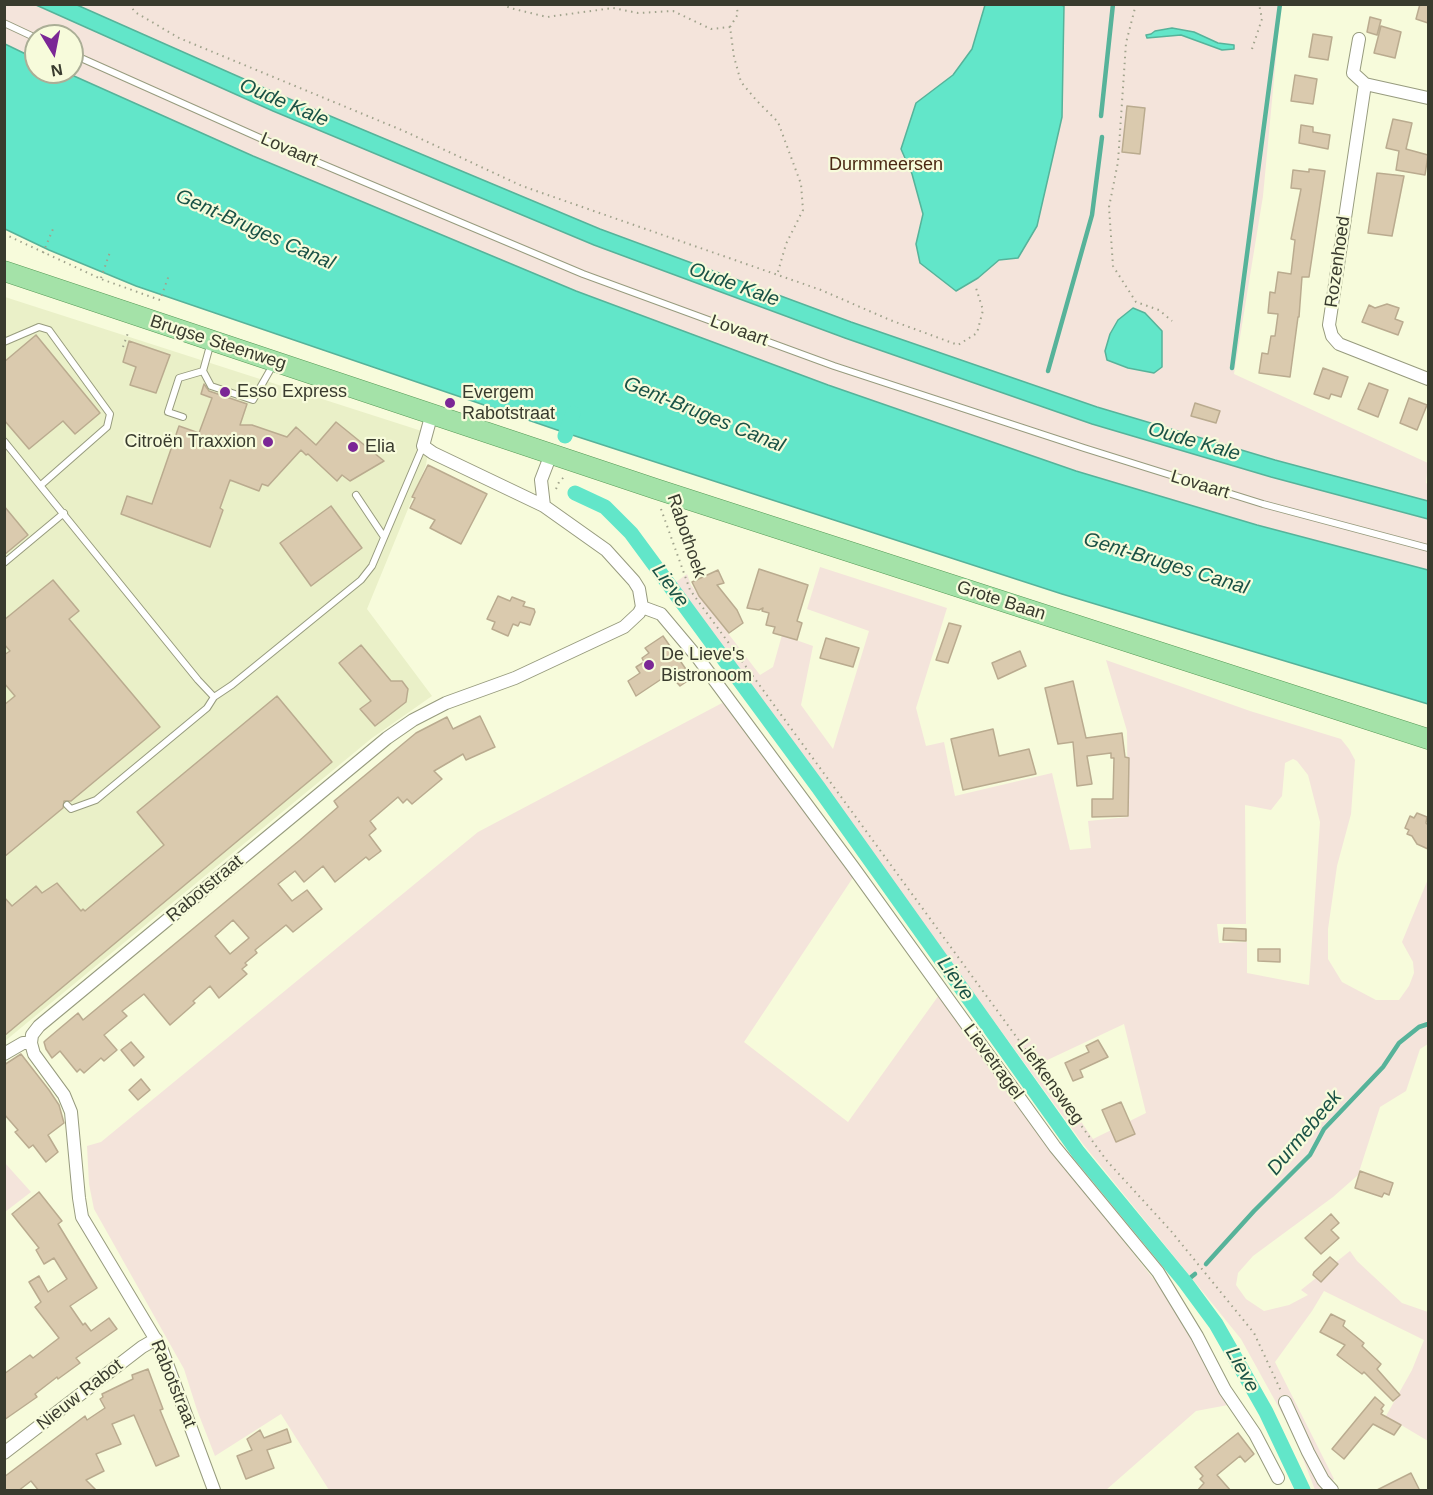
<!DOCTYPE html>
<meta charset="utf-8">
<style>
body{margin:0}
#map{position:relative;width:1433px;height:1495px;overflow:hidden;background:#f7fbdb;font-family:Arial,sans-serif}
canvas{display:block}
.frame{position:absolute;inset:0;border:6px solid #393b2e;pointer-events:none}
.north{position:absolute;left:24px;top:24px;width:60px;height:60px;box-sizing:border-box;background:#f7fbdb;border:2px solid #abae96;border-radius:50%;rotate:170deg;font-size:16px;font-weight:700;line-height:24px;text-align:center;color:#393b2e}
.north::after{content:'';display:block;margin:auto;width:21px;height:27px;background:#7b2796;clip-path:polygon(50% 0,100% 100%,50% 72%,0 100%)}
</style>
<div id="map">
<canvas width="1433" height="1495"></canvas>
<div class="frame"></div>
<div class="north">N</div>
</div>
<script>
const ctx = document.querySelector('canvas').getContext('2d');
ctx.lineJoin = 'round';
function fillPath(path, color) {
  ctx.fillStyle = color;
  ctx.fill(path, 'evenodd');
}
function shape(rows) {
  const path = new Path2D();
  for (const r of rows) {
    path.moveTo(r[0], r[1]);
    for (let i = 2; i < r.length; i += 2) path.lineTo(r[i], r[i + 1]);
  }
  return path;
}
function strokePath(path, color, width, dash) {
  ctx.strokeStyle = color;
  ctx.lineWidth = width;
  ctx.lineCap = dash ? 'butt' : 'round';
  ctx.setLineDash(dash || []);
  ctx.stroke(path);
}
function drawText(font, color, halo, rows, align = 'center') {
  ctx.font = font + ' Arial,sans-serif';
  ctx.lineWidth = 4.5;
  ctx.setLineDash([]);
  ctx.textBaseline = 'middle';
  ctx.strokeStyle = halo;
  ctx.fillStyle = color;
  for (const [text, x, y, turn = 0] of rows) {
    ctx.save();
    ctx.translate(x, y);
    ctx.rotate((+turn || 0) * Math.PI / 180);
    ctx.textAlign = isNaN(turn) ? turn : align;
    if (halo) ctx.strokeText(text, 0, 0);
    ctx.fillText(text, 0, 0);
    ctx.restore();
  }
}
const built = shape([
 [5,297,431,434,426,465,367,609,432,696,372,738,5,1041]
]);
const green = shape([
 [4,5,36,5,273,111,594,245,845,338,1092,424,1271,477,1428,519,1428,570,1257,525,1076,471,828,385,576,291,253,156,65,72,72,72,72,36,36,36,36,59,5,44],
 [77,5,1281,5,1263,196,1234,374,1428,463,1426,483,1428,484,1428,501,1275,460,1097,407,851,322,600,229,280,95],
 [820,567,947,608,916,708,926,746,944,742,955,796,1052,773,1070,850,1091,848,1088,821,1128,817,1127,731,1106,660,1250,711,1341,739,1349,749,1355,760,1351,814,1337,866,1328,929,1328,959,1342,982,1376,1000,1399,1000,1409,986,1414,973,1413,962,1402,942,1428,879,1428,1044,1420,1049,1406,1091,1380,1107,1358,1175,1333,1197,1253,1256,1238,1273,1236,1285,1246,1299,1264,1311,1289,1305,1308,1295,1301,1290,1350,1251,1357,1261,1402,1303,1428,1312,1428,1441,1386,1416,1412,1370,1424,1340,1324,1291,1312,1311,1275,1362,1334,1479,1319,1490,1315,1490,1294,1435,1241,1339,1083,1144,676,582,687,574,691,585,760,675,773,667,782,635,813,646,801,705,833,749,869,631,807,609],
 [1293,759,1297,761,1308,775,1320,822,1309,985,1247,973,1247,942,1219,943,1217,924,1246,924,1245,805,1271,810,1282,796,1285,763],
 [1124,1024,1146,1113,1093,1139,1041,1063],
 [724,702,854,876,744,1042,848,1122,939,995,1047,1144,1159,1286,1174,1307,1228,1405,1196,1411,1106,1490,329,1490,281,1414,215,1456,197,1410,184,1369,94,1209,89,1184,87,1146,101,1142,478,832],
 [5,1163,31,1192,5,1212,4,1163]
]);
const water = shape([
 [1058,4,1064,6,1062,117,1037,226,1018,258,999,260,978,278,956,291,920,263,916,244,923,214,912,174,901,149,916,103,953,75,972,49,985,5,1058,4],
 [36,5,77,5,280,95,600,229,851,322,1097,407,1275,460,1428,501,1428,519,1271,477,1092,424,845,338,594,245,273,111,36,5],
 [1172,28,1194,32,1218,43,1234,45,1234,49,1222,50,1181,35,1147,38,1146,35,1151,34,1155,31,1172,28],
 [5,44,36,59,36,72,65,72,253,156,576,291,828,385,1076,471,1257,525,1428,570,1428,704,1062,594,566,433,136,286,49,250,5,229,5,44],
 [1133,308,1145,313,1162,331,1162,367,1154,373,1128,368,1107,360,1105,351,1110,334,1118,320,1133,308]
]);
const stream = shape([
 [1101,116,1113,4],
 [1232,368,1280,4],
 [1048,371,1092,215,1102,137],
 [1206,1264,1254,1211,1310,1155,1324,1129,1383,1067,1399,1043,1419,1027,1428,1024],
 [1185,1282,1195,1274]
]);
const canal = shape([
 [565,436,573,413],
 [575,493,605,507,631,533,818,787,1078,1152,1185,1282,1216,1324,1266,1412,1303,1490]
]);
const building = shape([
 [1420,4,1428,4,1428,23,1416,19,1420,4],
 [1370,17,1381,20,1377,35,1367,32,1370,17],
 [1381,26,1401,32,1395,58,1374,53,1381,26],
 [1313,34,1332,37,1328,60,1309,57,1313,34],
 [1295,75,1317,79,1313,104,1291,101,1295,75],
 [1127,106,1145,108,1140,154,1122,152,1127,106],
 [1393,119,1412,123,1406,149,1428,155,1425,175,1396,170,1399,151,1386,148,1393,119],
 [1301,125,1313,127,1313,132,1330,135,1328,149,1299,143,1301,125],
 [1309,169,1325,171,1309,277,1302,277,1299,317,1298,317,1290,377,1259,373,1262,353,1268,354,1271,336,1275,336,1278,314,1268,313,1270,292,1275,293,1278,272,1291,274,1295,240,1291,239,1301,189,1291,188,1293,170,1309,172,1309,169],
 [1377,173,1404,176,1392,236,1368,233,1377,173],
 [1387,304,1399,308,1395,319,1403,322,1398,335,1362,322,1369,305,1375,308,1387,304],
 [36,335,100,413,75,434,63,421,29,449,4,420,4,362,36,335],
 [129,341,170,355,156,393,130,385,136,367,123,362,129,341],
 [1323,368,1348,377,1341,397,1331,394,1329,399,1314,394,1323,368],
 [1369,383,1388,390,1378,417,1358,409,1369,383],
 [204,384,209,391,247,404,240,425,252,425,287,437,296,427,316,445,336,422,384,461,350,481,342,475,337,481,308,454,306,455,301,450,268,486,262,484,259,491,230,480,220,508,223,510,210,547,121,514,127,496,152,504,179,426,199,433,212,398,201,394,204,384],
 [1409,398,1427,405,1417,430,1400,423,1409,398],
 [1195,403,1220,411,1216,423,1191,416,1195,403],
 [428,465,487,494,461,544,430,528,435,520,410,508,415,498,412,497,428,465],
 [4,506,28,535,4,555,4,506],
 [331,506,362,548,311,586,280,543,331,506],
 [759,569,808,585,797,621,802,623,797,640,773,633,775,627,766,625,769,613,762,611,763,608,759,610,747,608,759,569],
 [718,570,724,583,717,585,737,610,743,623,729,633,699,596,692,582,718,570],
 [53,580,79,611,69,619,160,727,71,801,64,801,63,808,4,857,4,705,15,696,4,683,4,655,10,651,4,644,4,620,53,580],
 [498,596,510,601,512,597,525,602,523,606,534,609,535,612,530,625,520,622,518,626,513,624,508,636,492,629,495,622,487,619,498,596],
 [949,623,961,626,948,663,936,660,949,623],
 [663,636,692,678,680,686,669,674,636,696,628,681,640,673,636,667,644,662,642,658,649,653,645,648,663,636],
 [826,638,859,648,853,667,820,658,826,638],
 [361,645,391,681,402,681,408,689,406,702,375,726,360,709,371,701,339,663,361,645],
 [1020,651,1026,666,998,679,992,663,1020,651],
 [1073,681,1086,738,1122,733,1125,757,1129,758,1128,816,1092,817,1092,799,1113,799,1114,758,1111,758,1111,753,1087,756,1092,784,1077,786,1073,742,1058,744,1045,688,1073,681],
 [277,696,332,762,4,1036,4,897,12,906,36,886,42,893,57,883,81,911,83,909,85,911,164,845,137,812,277,696],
 [480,716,495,747,466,760,463,754,434,771,442,779,412,804,407,799,403,803,398,797,370,821,376,829,369,835,381,851,369,860,366,857,335,882,323,866,304,882,295,871,278,884,292,901,307,890,322,909,293,932,286,925,255,950,257,953,245,963,247,965,242,969,247,974,219,998,210,986,193,1001,195,1003,170,1025,144,994,122,1011,127,1016,104,1035,117,1050,104,1061,101,1058,84,1073,80,1069,77,1072,60,1051,52,1058,46,1049,44,1042,46,1040,78,1013,83,1020,300,840,338,807,334,801,416,733,447,717,453,729,480,716],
 [233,920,249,938,230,954,215,936,233,920],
 [993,729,999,756,1029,749,1036,774,963,790,951,739,993,729],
 [1417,813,1427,817,1426,823,1428,825,1428,849,1417,844,1412,836,1407,834,1409,830,1405,828,1410,816,1414,818,1417,813],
 [1224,928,1246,929,1246,941,1223,940,1224,928],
 [1258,949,1280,949,1280,962,1258,961,1258,949],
 [1098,1040,1108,1057,1080,1070,1083,1077,1073,1081,1065,1063,1089,1052,1086,1046,1098,1040],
 [131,1042,144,1057,134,1066,121,1050,131,1042],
 [21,1054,49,1090,59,1105,64,1123,48,1135,58,1152,46,1162,33,1145,29,1148,15,1132,18,1130,4,1114,4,1065,21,1054],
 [141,1079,150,1090,138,1100,129,1090,141,1079],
 [1121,1102,1135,1134,1116,1142,1102,1110,1121,1102],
 [1360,1171,1393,1183,1389,1195,1384,1193,1382,1197,1355,1188,1360,1171],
 [39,1192,62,1221,58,1224,97,1288,70,1306,83,1325,85,1323,91,1331,109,1318,117,1329,76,1358,80,1363,58,1379,57,1377,35,1394,37,1397,4,1420,4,1374,30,1355,33,1358,59,1338,35,1307,41,1302,29,1282,39,1276,48,1292,67,1279,54,1258,44,1264,36,1250,39,1248,12,1214,39,1192],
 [1331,1214,1339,1223,1331,1230,1339,1238,1321,1254,1305,1238,1331,1214],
 [1330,1257,1338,1264,1321,1282,1313,1275,1314,1272,1330,1257],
 [1331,1314,1345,1321,1343,1326,1364,1343,1362,1346,1381,1364,1377,1369,1400,1395,1393,1401,1364,1372,1362,1374,1337,1355,1345,1345,1320,1332,1331,1314],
 [148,1369,163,1409,160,1410,179,1456,156,1466,134,1415,112,1424,121,1444,96,1454,104,1471,86,1480,97,1491,39,1491,31,1481,18,1491,4,1491,4,1477,85,1416,87,1420,105,1408,100,1399,103,1397,102,1394,133,1379,132,1375,148,1369],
 [1375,1397,1384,1405,1381,1409,1383,1411,1381,1414,1401,1425,1394,1435,1373,1424,1344,1459,1332,1449,1375,1397],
 [287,1429,291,1442,267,1450,274,1468,246,1479,237,1456,252,1450,247,1439,260,1430,264,1438,287,1429],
 [1238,1433,1254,1454,1245,1462,1240,1456,1217,1475,1231,1491,1197,1491,1204,1483,1200,1479,1203,1476,1195,1467,1238,1433],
 [1411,1473,1420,1491,1375,1491,1411,1473]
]);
const path = shape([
 [129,4,135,12,179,38,404,131,522,186,821,290,890,320,958,345,977,333,983,310,976,288],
 [502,4,510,8,547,17,613,8,638,13,673,11,711,29,730,27],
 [736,4,738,14,730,27,734,57,741,82,757,101,778,122,801,184,803,210,786,244,777,275],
 [1136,4,1126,43,1118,162,1109,207,1113,266,1136,302,1159,310,1172,321],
 [1252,49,1262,19,1259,4],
 [4,234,101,279,160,300,169,275],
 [43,253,53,229],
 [101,278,110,252],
 [123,347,129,330],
 [556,489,559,482,564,477],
 [661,509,690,590,1107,1161,1171,1231,1254,1333,1281,1391]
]);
const lane = shape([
 [4,23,36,38],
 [72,54,260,138,583,274,834,366,1084,448,1263,504,1428,548],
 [4,342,39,327,49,330,110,414,107,427,41,485],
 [203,371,211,386,253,400,273,365],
 [183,417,168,412,179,378,203,371,211,342],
 [4,441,198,680,214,697],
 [356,495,384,537],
 [4,563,64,513],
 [67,805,71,809,96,800,207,708,214,697,232,685,361,580,372,566,423,446]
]);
const street = shape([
 [1359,39,1353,73,1365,84],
 [1428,98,1365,84,1329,325,1332,336,1339,344,1428,379],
 [544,506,541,480,551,454],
 [642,607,661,614,698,658,853,867,1055,1147,1158,1272,1197,1336,1225,1390,1255,1434,1278,1478],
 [4,1054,23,1043,31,1043],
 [1285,1402,1308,1452,1323,1480,1332,1490],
 [4,1453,142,1347,156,1339],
 [214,1490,162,1350,82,1217,79,1198,71,1112,64,1095,34,1054,31,1043,32,1035,39,1026,387,738,413,720,446,703,515,678,624,627,639,613,642,607,639,589,634,581,606,550,544,506,433,453,423,446,432,413]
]);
const primary = shape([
 [4,271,656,489,1428,739]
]);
const markers = [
 [225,392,6,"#7b2796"],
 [450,403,6,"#7b2796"],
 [268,442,6,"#7b2796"],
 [353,447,6,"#7b2796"],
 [649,665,6,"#7b2796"]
];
const streetNames = [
 ["Lovaart",289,150,23],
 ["Rozenhoed",1338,262,-82],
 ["Lovaart",739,331,20],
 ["Brugse Steenweg",218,343,18],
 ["Lovaart",1200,485,17],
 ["Rabothoek",686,536,71],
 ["Grote Baan",1001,601,18],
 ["Rabotstraat",205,889,-40],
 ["Lievetragel",993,1062,54],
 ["Liefkensweg",1050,1082,54],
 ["Rabotstraat",173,1384,68],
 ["Nieuw Rabot",80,1395,-38]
];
const parkNames = [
 ["Durmmeersen",886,165]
];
const poiNames = [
 ["Esso Express",237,392],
 ["Evergem",462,393],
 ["Rabotstraat",462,414],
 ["Citroën Traxxion",256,442,"right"],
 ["Elia",365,447],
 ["De Lieve's",661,655],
 ["Bistronoom",661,676]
];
const waterNames = [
 ["Oude Kale",284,103,23],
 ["Gent-Bruges Canal",255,230,24],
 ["Oude Kale",734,285,20],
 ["Gent-Bruges Canal",704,415,22],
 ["Oude Kale",1194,442,16],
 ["Gent-Bruges Canal",1166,564,17],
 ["Lieve",670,586,54],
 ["Lieve",955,979,55],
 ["Durmebeek",1305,1133,-50],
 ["Lieve",1242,1370,61]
];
fillPath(built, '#eaf0c8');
fillPath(green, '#f4e4db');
fillPath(water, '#62e6c9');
strokePath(water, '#56b39a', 1.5);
strokePath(stream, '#56b39a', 4.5);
strokePath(canal, '#62e6c9', 15);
fillPath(building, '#dacaae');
strokePath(building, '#baab8f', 1.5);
strokePath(lane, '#979b7e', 8);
strokePath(street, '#979b7e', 14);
strokePath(primary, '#589b58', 21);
strokePath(path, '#a0a38c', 2, [1.5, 4.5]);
strokePath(lane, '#fff', 6);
strokePath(street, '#fff', 12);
strokePath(primary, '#a4e2a8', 20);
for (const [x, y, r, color] of markers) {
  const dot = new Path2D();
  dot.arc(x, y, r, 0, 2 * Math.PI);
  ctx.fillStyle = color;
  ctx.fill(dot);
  strokePath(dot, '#f7fbdb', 2);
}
drawText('18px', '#393b2e', '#f7fbdb', streetNames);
drawText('18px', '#4b2813', '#f7fbdb', parkNames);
drawText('18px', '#393b2e', '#f7fbdb', poiNames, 'left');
drawText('italic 20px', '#1a5246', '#f7fbdb', waterNames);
</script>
